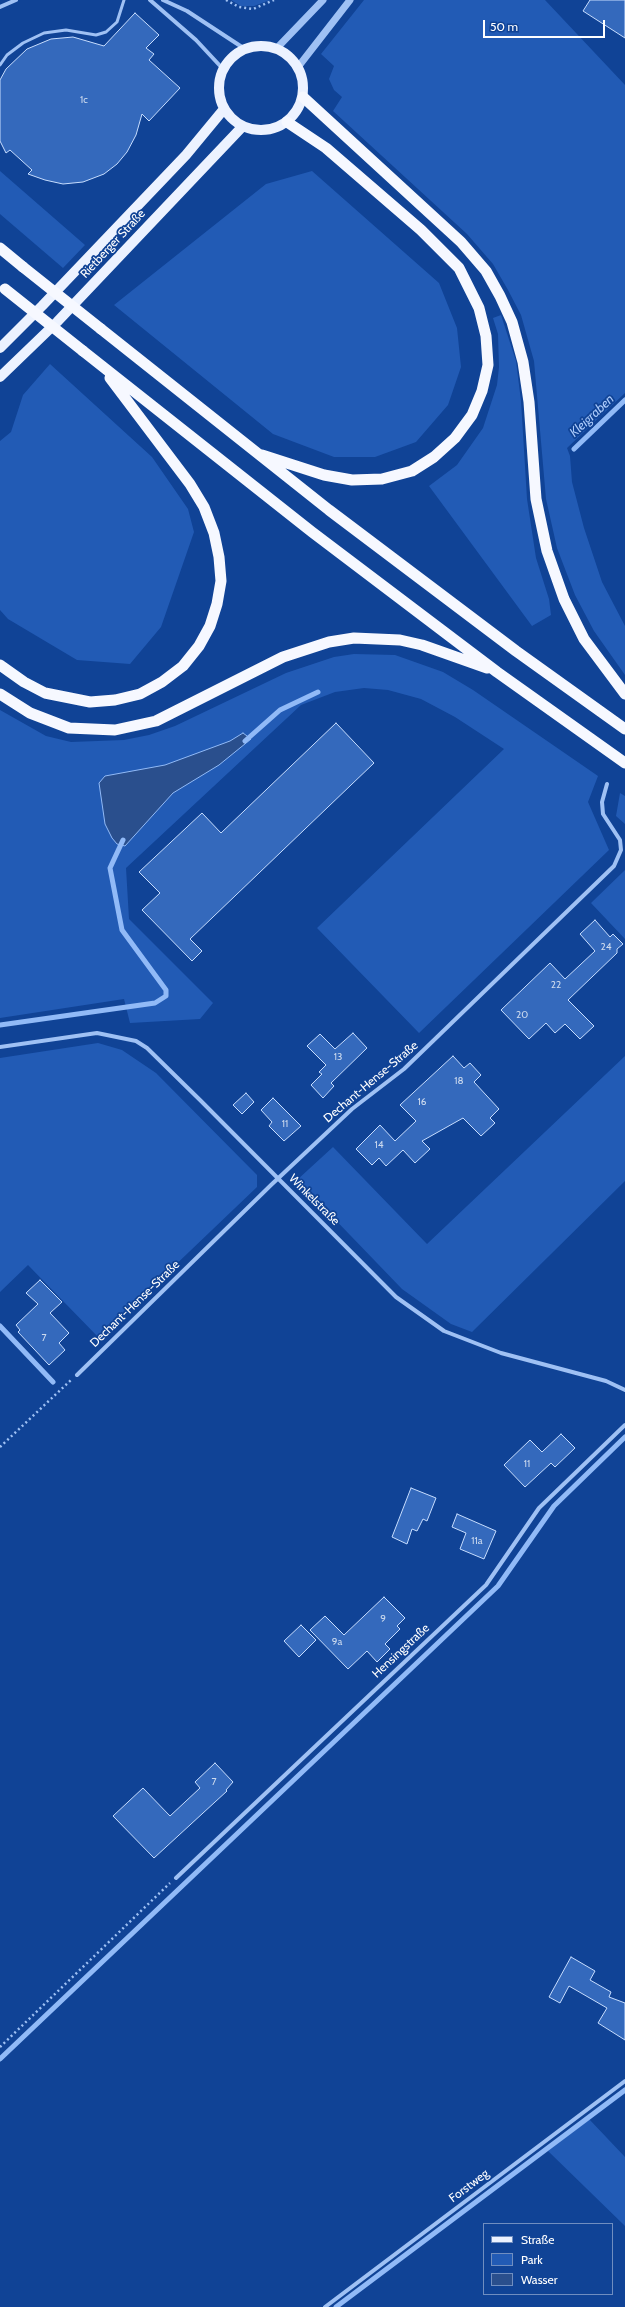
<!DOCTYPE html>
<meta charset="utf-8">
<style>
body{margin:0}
#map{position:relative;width:625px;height:2307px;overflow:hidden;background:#104396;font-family:Cabin,sans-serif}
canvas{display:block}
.legend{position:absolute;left:483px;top:2223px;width:130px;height:72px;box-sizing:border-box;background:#104396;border:1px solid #708ec0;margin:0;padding:5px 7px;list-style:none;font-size:12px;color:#fff}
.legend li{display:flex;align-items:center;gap:8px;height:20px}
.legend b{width:20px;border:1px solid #708ec0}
.scale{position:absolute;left:483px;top:20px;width:122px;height:18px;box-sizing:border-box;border:2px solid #fff;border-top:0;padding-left:5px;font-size:12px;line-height:14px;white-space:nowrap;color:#fff;-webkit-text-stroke:3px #104396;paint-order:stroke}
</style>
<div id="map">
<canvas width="625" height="2307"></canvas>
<ul class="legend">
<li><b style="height:5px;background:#ecf2ff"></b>Straße</li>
<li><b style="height:11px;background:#225bb5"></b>Park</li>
<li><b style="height:11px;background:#2a4f8d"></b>Wasser</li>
</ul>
<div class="scale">50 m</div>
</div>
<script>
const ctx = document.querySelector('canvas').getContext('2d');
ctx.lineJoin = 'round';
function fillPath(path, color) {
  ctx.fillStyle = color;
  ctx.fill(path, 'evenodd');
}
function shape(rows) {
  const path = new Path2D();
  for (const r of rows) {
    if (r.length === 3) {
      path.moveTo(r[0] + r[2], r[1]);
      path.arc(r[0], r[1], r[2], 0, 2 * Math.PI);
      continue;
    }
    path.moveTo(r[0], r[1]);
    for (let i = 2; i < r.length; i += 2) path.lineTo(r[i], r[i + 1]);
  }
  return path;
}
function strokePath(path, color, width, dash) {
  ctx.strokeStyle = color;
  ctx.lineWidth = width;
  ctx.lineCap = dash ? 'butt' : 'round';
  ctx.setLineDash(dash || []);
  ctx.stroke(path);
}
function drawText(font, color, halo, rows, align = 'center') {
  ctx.font = font + ' Cabin,sans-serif';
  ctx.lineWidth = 3.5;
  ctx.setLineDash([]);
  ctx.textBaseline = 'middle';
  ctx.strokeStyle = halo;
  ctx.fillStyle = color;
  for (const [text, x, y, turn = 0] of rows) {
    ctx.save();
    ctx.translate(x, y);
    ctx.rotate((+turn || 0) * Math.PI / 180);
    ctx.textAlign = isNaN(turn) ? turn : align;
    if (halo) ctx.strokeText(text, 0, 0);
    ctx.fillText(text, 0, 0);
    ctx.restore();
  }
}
const green = shape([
 [231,0,270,0,254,6,241,6],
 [364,0,545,0,625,85,625,393,567,448,570,456,572,482,584,528,602,582,625,626,625,675,594,631,575,595,557,548,546,499,534,361,521,315,508,290,493,264,467,234,333,111,342,97,334,90,329,79,334,66,321,54],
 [0,171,85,245,63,268,0,214],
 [312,171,439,283,457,328,461,367,448,405,416,442,375,457,334,457,273,434,114,305,266,184],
 [501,315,516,361,521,401,527,499,536,558,549,599,551,615,532,626,429,486,457,465,483,428,497,385,499,367,498,334,493,318],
 [50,364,152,457,188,509,194,532,161,627,130,664,77,660,8,619,0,610,0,441,11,432,23,395],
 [354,654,395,655,443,672,473,690,598,776,588,802,609,850,419,1033,317,928,504,749,455,717,421,699,388,690,364,688,335,692,301,705,126,868,129,919,213,1003,200,1019,130,1023,124,999,0,1018,0,710,46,736,71,742,124,740,149,735,175,726,286,673,334,657],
 [620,793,625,796,625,824,616,816],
 [625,870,625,939,591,903],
 [98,1043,122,1050,156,1073,257,1175,257,1187,99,1338,28,1265,0,1292,0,1058],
 [625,1056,625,1181,472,1332,451,1324,402,1289,297,1180,333,1147,427,1244],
 [589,2119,625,2157,625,2226,548,2151]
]);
const water = shape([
 [243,733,251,739,219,765,173,793,125,846,117,844,112,838,105,824,99,783,105,776,165,765,230,741,243,733]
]);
const stream = shape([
 [574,449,625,400],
 [245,741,280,710,318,692],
 [0,1025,155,1003,166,996,166,990,122,930,110,868,123,840],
 [0,1326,53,1382],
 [0,2059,498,1586,554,1506,625,1437],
 [336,2307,625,2090]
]);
const building = shape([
 [590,0,625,0,625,38,583,11,590,0],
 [135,13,159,35,146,48,154,54,149,60,180,88,149,121,142,114,136,135,127,152,117,164,104,174,83,182,63,184,45,180,28,174,32,170,10,150,6,153,0,141,0,80,6,69,27,49,51,39,73,37,104,46,135,13],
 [336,723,374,763,190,939,202,951,192,961,142,910,160,893,139,872,202,813,221,833,336,723],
 [595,920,610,937,613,934,623,944,617,949,617,953,568,1000,594,1026,580,1039,565,1024,555,1033,546,1023,529,1039,501,1010,550,963,565,979,595,951,580,934,595,920],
 [353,1033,367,1048,331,1083,334,1086,323,1098,311,1085,322,1074,319,1072,326,1065,307,1046,320,1034,335,1049,353,1033],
 [453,1056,464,1068,470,1063,481,1075,474,1082,499,1109,490,1118,495,1123,481,1136,463,1118,422,1141,430,1149,415,1163,403,1150,386,1166,379,1158,372,1165,356,1149,380,1125,395,1141,416,1121,400,1105,453,1056],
 [246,1093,254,1102,242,1114,233,1105,246,1093],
 [273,1098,301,1126,284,1141,269,1126,272,1122,261,1110,273,1098],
 [40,1280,62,1302,50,1313,69,1333,59,1343,65,1350,49,1365,18,1332,20,1330,16,1325,38,1304,26,1293,40,1280],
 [561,1434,575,1448,555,1467,551,1463,525,1487,504,1465,530,1440,542,1452,561,1434],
 [411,1488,436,1498,427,1521,423,1519,417,1531,412,1529,407,1544,392,1537,411,1488],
 [457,1514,496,1531,484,1559,460,1549,466,1533,452,1527,457,1514],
 [384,1597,405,1618,397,1626,400,1629,385,1644,390,1649,377,1662,367,1651,348,1669,310,1630,325,1616,344,1635,384,1597],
 [301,1625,316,1640,299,1657,284,1641,301,1625],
 [215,1763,233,1782,226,1790,227,1791,154,1858,113,1816,143,1788,170,1816,200,1788,195,1782,215,1763],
 [571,1957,595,1971,590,1980,611,1992,609,1997,625,2003,625,2040,598,2023,607,2008,569,1986,560,2003,549,1997,571,1957]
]);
const path = shape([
 [226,0,239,7,253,9,274,0],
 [0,1447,71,1380],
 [0,2047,170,1883]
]);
const service = shape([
 [0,65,7,55,23,43,44,33,66,30,96,35,106,32,117,22,124,0]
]);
const minor = shape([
 [150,0,196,40,223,69],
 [163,0,187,11,245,49],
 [0,7,16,0],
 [0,1047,97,1033,136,1041,147,1048,201,1101,396,1297,444,1331,501,1353,606,1381,625,1390],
 [77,1375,271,1185,352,1109,404,1069,614,866,621,850,620,840,603,814,602,802,607,784],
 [176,1878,486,1585,539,1508,625,1425],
 [325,2307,625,2081]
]);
const tertiary = shape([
 [277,48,323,0],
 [298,67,350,0]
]);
const primary = shape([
 [261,88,42],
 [0,348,42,306,186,155,224,109],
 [0,377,57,322,243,126]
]);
const trunk = shape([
 [303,97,461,242,486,271,500,296,512,322,523,362,529,402,536,499,547,551,564,599,584,639,625,694],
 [0,248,23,267],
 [101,329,329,510,516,651,625,729],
 [83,351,312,532,497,672,625,763],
 [262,455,324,475,352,480,382,479,412,471,434,457,455,438,472,415,482,391,488,365,486,336,479,308,459,268,421,230,326,148,287,122],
 [0,665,24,682,45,693,90,702,115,700,140,694,162,682,183,666,199,646,210,626,217,604,221,581,219,557,214,533,204,507,190,484,110,378],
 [0,694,30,713,69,728,115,730,156,721,283,657,329,642,354,638,400,640,422,645,487,668]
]);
const trunkBridge = shape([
 [23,267,101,329],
 [5,289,83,351]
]);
const numberNames = [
 ["1c",84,100],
 ["24",606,947],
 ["22",556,985],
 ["20",522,1015],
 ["13",338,1057],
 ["18",459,1081],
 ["16",422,1102],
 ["11",285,1124],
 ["14",379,1145],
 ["7",44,1338],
 ["11",527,1464],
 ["11a",477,1541],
 ["9",383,1619],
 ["9a",337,1642],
 ["7",214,1782]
];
const streetNames = [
 ["Rietberger Straße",113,244,-47],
 ["Dechant-Hense-Straße",371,1082,-40],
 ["Winkelstraße",314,1200,45],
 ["Dechant-Hense-Straße",135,1304,-44],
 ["Hensingstraße",401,1651,-43],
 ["Forstweg",469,2186,-37]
];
const waterNames = [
 ["Kleigraben",592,416,-43]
];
fillPath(green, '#225bb5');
fillPath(water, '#2a4f8d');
strokePath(water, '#91baf7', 1);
strokePath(stream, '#91baf7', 5);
fillPath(building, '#3469bc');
strokePath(building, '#c7ddfe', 1);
strokePath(path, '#9fc1f4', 2.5, [2, 3]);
strokePath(service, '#9fc1f4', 3);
strokePath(minor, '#9fc1f4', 4);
strokePath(tertiary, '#9fc1f4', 7);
strokePath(primary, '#ecf2ff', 10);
strokePath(trunk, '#f6f8ff', 11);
strokePath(trunkBridge, '#f6f8ff', 11);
drawText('10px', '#ccdaee', null, numberNames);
drawText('12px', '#fff', '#104396', streetNames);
drawText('italic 13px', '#accbfb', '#104396', waterNames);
</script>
